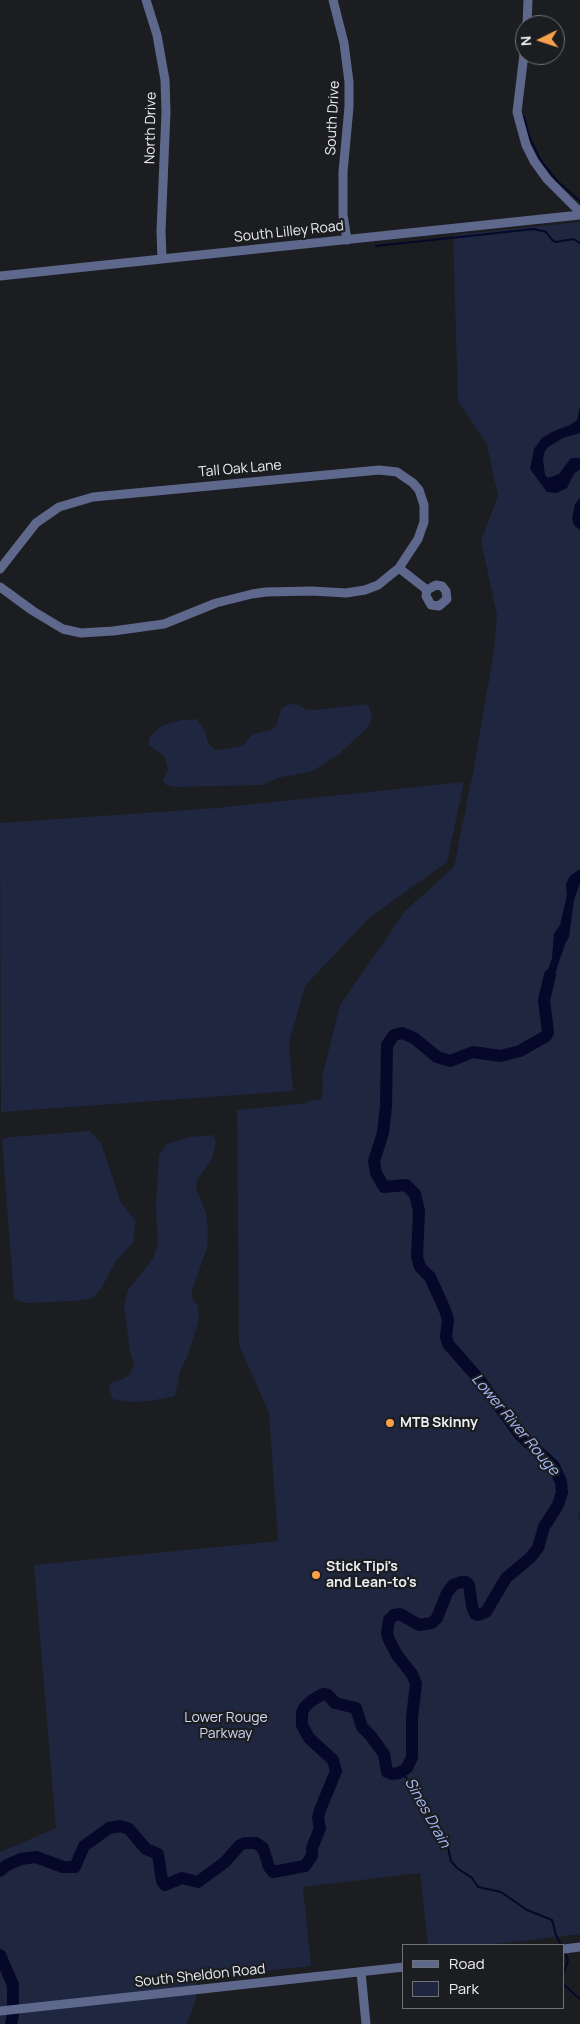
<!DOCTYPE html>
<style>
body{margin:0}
#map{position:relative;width:580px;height:2024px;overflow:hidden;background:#1c1d21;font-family:Manrope,sans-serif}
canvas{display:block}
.legend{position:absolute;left:402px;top:1944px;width:162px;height:65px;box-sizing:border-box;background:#1c1d21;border:1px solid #707174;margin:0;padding:6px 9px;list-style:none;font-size:15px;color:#edeef1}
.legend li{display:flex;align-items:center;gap:10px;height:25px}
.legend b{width:25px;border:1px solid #707174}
.north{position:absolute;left:515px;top:15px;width:50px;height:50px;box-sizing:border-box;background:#1c1d21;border:1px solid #707174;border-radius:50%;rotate:266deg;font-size:14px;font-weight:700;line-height:20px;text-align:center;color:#edeef1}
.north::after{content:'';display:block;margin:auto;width:18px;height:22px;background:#f8a04b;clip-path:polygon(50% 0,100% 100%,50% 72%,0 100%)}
</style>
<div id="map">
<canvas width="580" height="2024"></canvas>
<ul class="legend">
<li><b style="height:6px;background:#5e688c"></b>Road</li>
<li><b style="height:14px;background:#1f263f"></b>Park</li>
</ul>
<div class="north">N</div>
</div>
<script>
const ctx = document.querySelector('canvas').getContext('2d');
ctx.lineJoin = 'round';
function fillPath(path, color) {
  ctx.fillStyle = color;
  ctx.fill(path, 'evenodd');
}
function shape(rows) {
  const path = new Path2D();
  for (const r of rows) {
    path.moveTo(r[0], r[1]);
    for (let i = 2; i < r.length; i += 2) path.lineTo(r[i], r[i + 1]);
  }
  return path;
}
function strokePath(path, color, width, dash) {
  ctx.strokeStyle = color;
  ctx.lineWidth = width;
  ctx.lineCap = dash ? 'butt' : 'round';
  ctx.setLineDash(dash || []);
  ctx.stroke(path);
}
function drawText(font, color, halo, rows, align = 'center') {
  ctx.font = font + ' Manrope,sans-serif';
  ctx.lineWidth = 4.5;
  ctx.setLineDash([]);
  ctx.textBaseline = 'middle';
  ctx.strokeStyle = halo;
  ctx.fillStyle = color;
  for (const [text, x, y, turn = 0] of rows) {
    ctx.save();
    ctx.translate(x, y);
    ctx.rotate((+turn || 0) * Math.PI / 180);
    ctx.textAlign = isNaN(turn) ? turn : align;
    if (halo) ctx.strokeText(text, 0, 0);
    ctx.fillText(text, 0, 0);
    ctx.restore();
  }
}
const green = shape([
 [580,222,580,1508,578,1519,580,1519,580,1934,488,1945,428,1945,420,1873,303,1887,311,1966,196,1978,196,1999,187,2024,0,2024,0,1852,56,1828,34,1565,278,1541,269,1413,239,1345,237,1110,308,1103,308,1101,322,1099,323,1087,322,1077,340,1005,405,911,454,867,473,772,494,651,497,615,481,541,498,496,487,445,458,401,453,235],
 [289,704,299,705,305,709,315,710,368,704,372,717,368,727,338,755,311,772,281,777,262,785,176,787,166,785,163,780,168,770,165,757,148,744,150,736,163,725,182,720,196,719,205,730,208,743,214,749,220,750,242,746,253,734,271,730,277,725,281,709],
 [464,782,447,862,369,918,305,986,289,1043,293,1091,1,1112,0,823,216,808],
 [90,1131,101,1143,121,1203,136,1221,133,1243,116,1261,102,1287,93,1298,75,1301,25,1303,14,1298,2,1139,11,1137],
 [213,1135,216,1141,212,1159,197,1180,196,1188,206,1213,208,1230,207,1248,192,1291,192,1299,198,1306,199,1319,188,1355,180,1372,175,1396,150,1401,130,1402,112,1399,109,1385,114,1381,121,1380,129,1375,134,1365,130,1351,124,1305,128,1290,152,1260,158,1245,156,1207,159,1155,166,1144,190,1137]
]);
const water = shape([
 [580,407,580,433,563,438,548,447,544,453,543,460,545,475,548,478,559,474,571,458,580,458,580,469,574,474,567,488,557,493,547,492,530,469,534,449,542,438,552,432,570,425,577,420],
 [580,498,580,530,574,525,572,519,575,504],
 [580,869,580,883,574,900,569,937,565,944,555,974,545,989,545,979,552,958,554,934,560,925,567,895,566,884,570,876]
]);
const stream = shape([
 [524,117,529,136,541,161,558,182,580,201],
 [376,246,534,229,546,232,552,240,556,242,573,239,580,243],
 [403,1772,435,1826,447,1843,451,1861,457,1868,472,1878,478,1887,501,1892,527,1910,552,1920,556,1935,560,1943],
 [564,1972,568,1960,566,1955],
 [564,1985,580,1999]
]);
const river = shape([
 [0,1871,7,1865,21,1859,36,1857,63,1867,75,1867,84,1846,109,1828,120,1826,129,1829,146,1849,158,1854,162,1881,165,1885,182,1878,198,1882,225,1862,240,1845,245,1843,256,1843,263,1848,269,1867,273,1872,305,1866,312,1856,312,1848,320,1828,318,1818,320,1810,336,1771,333,1760,309,1738,302,1725,302,1713,304,1708,311,1701,323,1694,328,1695,335,1703,356,1708,362,1727,370,1735,384,1754,387,1772,392,1774,399,1773,407,1768,412,1757,412,1717,416,1684,412,1674,397,1655,389,1640,387,1633,389,1620,394,1615,400,1614,419,1625,432,1623,437,1618,447,1593,453,1585,461,1582,466,1582,469,1585,472,1606,475,1614,478,1615,486,1612,506,1578,530,1558,538,1548,544,1527,558,1505,562,1492,561,1482,554,1466,520,1435,478,1378,448,1344,446,1337,448,1320,445,1310,430,1277,420,1267,417,1257,419,1211,415,1194,406,1185,384,1187,376,1173,374,1161,383,1133,386,1106,387,1045,394,1035,402,1033,414,1038,437,1057,450,1061,473,1052,500,1056,520,1051,546,1036,548,1032,544,1000,550,975],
 [0,1955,13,1985,13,2015,11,2024]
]);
const minor = shape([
 [146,0,157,35,165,80,166,112,161,231,162,259],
 [333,0,344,43,349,82,349,107,343,172,343,215,347,240],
 [527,25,528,0],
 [525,46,517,112,526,145,534,161,547,179,580,212],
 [0,276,580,215],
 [399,568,427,590,426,596,431,605,439,606,447,599,446,591,442,586,436,585,427,590],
 [0,569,36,523,59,507,93,497,379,470,397,472,413,483,419,490,424,505,424,522,418,539,399,568,378,585,365,590,346,593,312,591,266,592,252,594,216,603,164,624,113,631,81,633,63,629,33,611,0,587],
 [564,1949,580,1947],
 [361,1972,366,2024],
 [0,2011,404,1967]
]);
const markers = [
 [390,1423,5,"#f8a04b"],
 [316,1575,5,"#f8a04b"]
];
const streetNames = [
 ["South Drive",333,118,-87],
 ["North Drive",151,128,-89],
 ["South Lilley Road",289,232,-6],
 ["Tall Oak Lane",240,469,-5],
 ["South Sheldon Road",200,1976,-6]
];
const poiNames = [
 ["MTB Skinny",400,1423],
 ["Stick Tipi's",326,1567],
 ["and Lean-to's",326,1583]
];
const parkNames = [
 ["Lower Rouge",226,1718],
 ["Parkway",226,1734]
];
const waterNames = [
 ["Lower River Rouge",515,1425,50],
 ["Sines Drain",427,1813,61]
];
fillPath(green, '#1f263f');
fillPath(water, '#06082a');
strokePath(stream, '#06082a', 2);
strokePath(river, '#06082a', 12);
strokePath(minor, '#5e688c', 9);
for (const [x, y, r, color] of markers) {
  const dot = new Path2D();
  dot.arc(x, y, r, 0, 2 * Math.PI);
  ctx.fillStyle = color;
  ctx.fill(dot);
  strokePath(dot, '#1c1d21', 2);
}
drawText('14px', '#edeef1', '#1c1d21', streetNames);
drawText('bold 14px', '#edeef1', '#1c1d21', poiNames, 'left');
drawText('14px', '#cfd8f3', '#1c1d21', parkNames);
drawText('italic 15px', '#a7bbfe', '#1c1d21', waterNames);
</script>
